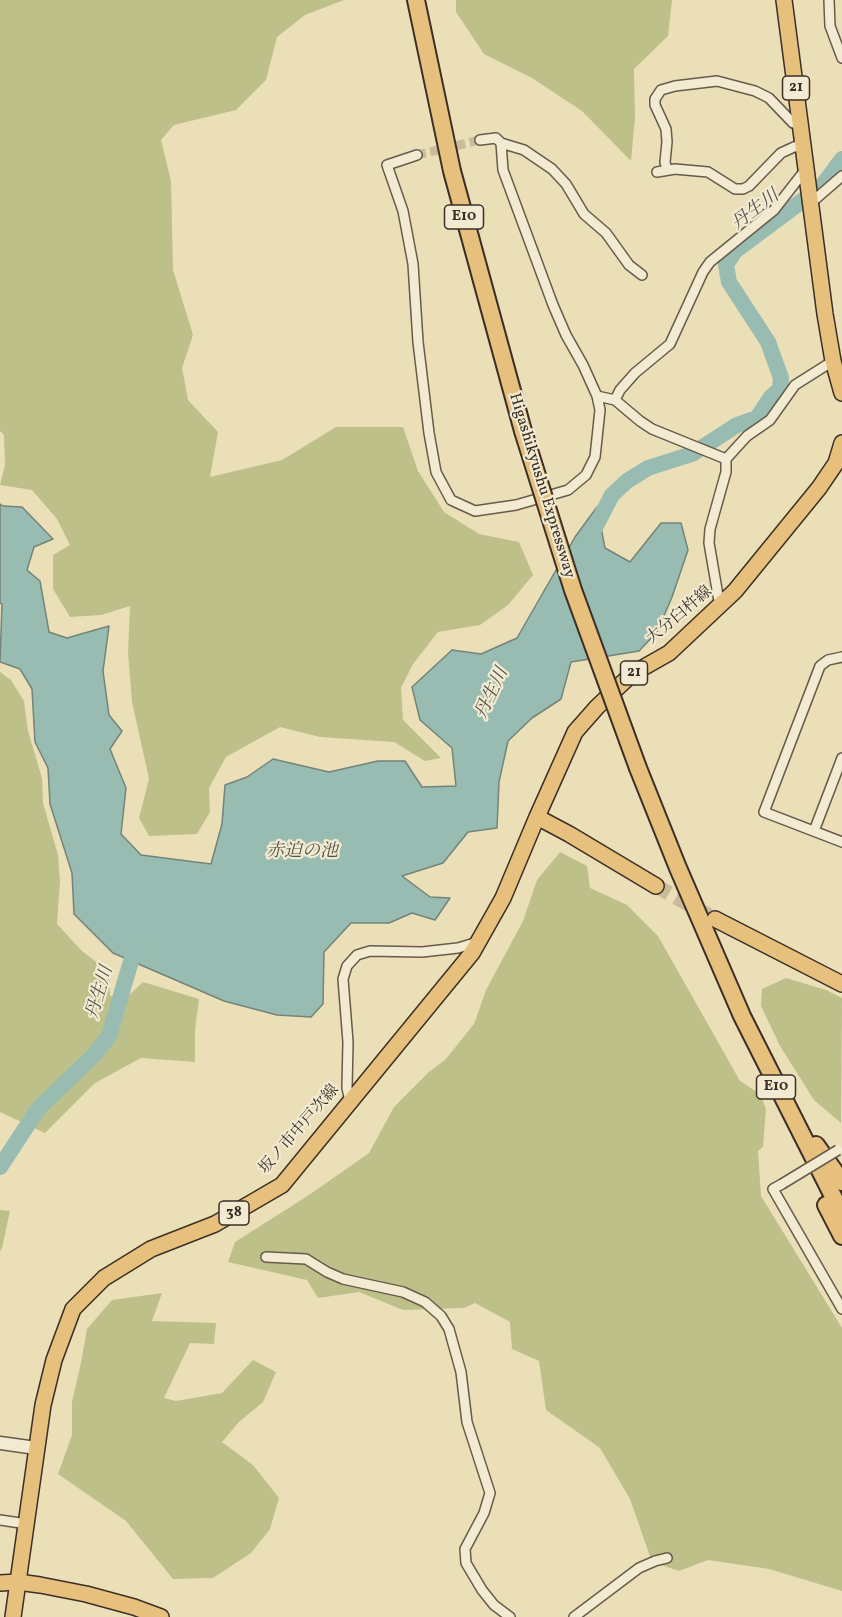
<!DOCTYPE html>
<meta charset="utf-8">
<style>
body{margin:0}
canvas{display:block;background:#ebdfb8}
</style>
<canvas width="842" height="1617"></canvas>
<script>
const ctx = document.querySelector('canvas').getContext('2d');
ctx.lineJoin = 'round';
function fillPath(path, color) {
  ctx.fillStyle = color;
  ctx.fill(path, 'evenodd');
}
function shape(rows) {
  const path = new Path2D();
  for (const r of rows) {
    path.moveTo(r[0], r[1]);
    for (let i = 2; i < r.length; i += 2) path.lineTo(r[i], r[i + 1]);
  }
  return path;
}
function strokePath(path, color, width, dash) {
  ctx.strokeStyle = color;
  ctx.lineWidth = width;
  ctx.lineCap = dash ? 'butt' : 'round';
  ctx.setLineDash(dash || []);
  ctx.stroke(path);
}
function drawText(font, color, halo, rows, align = 'center') {
  ctx.font = font + ' Vollkorn,"Noto Serif JP",serif';
  ctx.lineWidth = 4.5;
  ctx.setLineDash([]);
  ctx.textBaseline = 'middle';
  ctx.strokeStyle = halo;
  ctx.fillStyle = color;
  for (const [text, x, y, turn = 0] of rows) {
    ctx.save();
    ctx.translate(x, y);
    ctx.rotate((+turn || 0) * Math.PI / 180);
    ctx.textAlign = isNaN(turn) ? turn : align;
    if (halo) ctx.strokeText(text, 0, 0);
    ctx.fillText(text, 0, 0);
    ctx.restore();
  }
}
const green = shape([
 [0,0,344,0,305,15,277,37,266,80,236,110,174,125,161,140,171,181,173,270,193,335,182,368,188,400,218,432,210,477,282,460,336,427,403,427,418,471,444,512,479,534,519,542,533,575,508,605,480,625,438,632,413,664,401,688,403,720,441,758,425,761,394,742,320,737,280,727,226,757,209,788,210,812,197,834,149,836,139,818,149,779,132,702,128,653,130,606,101,615,70,617,53,589,53,555,70,545,57,519,32,490,0,485,5,465,4,435,0,431],
 [456,0,672,0,668,36,634,69,635,118,631,161,582,111,532,78,484,54,456,12],
 [0,672,11,680,24,701,28,731,42,778,43,803,58,855,60,881,57,924,82,951,109,972,110,996,129,995,143,982,199,999,195,1030,195,1062,141,1058,95,1083,45,1133,0,1112],
 [560,852,587,866,590,888,627,905,658,936,740,1081,760,1094,766,1109,763,1147,758,1151,761,1196,842,1328,842,1591,769,1569,708,1560,679,1571,652,1562,630,1499,600,1448,546,1410,539,1361,512,1349,510,1322,475,1303,464,1308,403,1310,359,1292,318,1298,307,1280,228,1262,235,1242,309,1195,369,1153,394,1107,430,1071,445,1060,474,1024,486,990,523,921,537,880],
 [786,978,826,990,842,998,841,1123,814,1100,780,1046,761,1006,762,989],
 [0,1210,10,1211,2,1248,0,1251],
 [162,1293,152,1321,216,1323,214,1344,190,1343,164,1398,176,1401,222,1393,253,1360,276,1372,263,1402,239,1422,222,1442,253,1465,279,1498,270,1529,251,1553,213,1578,173,1579,126,1521,58,1474,72,1435,72,1402,81,1363,87,1329,112,1300]
]);
const water = shape([
 [0,504,3,506,22,507,53,539,34,547,27,570,40,581,49,632,67,638,109,626,103,671,109,715,122,731,110,749,126,788,121,834,141,855,211,864,222,824,225,785,247,777,273,759,329,772,378,761,405,761,422,787,456,786,452,748,420,720,412,687,452,650,481,654,517,638,575,537,597,507,605,548,630,562,661,523,681,523,688,550,672,597,657,632,639,651,571,662,561,699,532,718,508,741,499,782,497,828,468,832,443,863,402,876,430,897,450,898,435,920,412,913,389,923,351,923,324,952,323,1004,311,1017,277,1015,224,1001,113,953,74,914,72,873,50,804,48,768,35,742,32,689,20,669,0,662,2,604,0,603,0,504]
]);
const river = shape([
 [590,537,612,495,627,481,648,468,692,454,737,425,757,418,771,397,780,389,781,378,768,342,729,282,726,265,735,251,822,186,842,159],
 [0,1167,38,1109,94,1055,109,1036,134,951,145,947]
]);
const minorTunnel = shape([
 [417,155,480,140]
]);
const primaryTunnel = shape([
 [656,886,715,919]
]);
const minor = shape([
 [829,0,830,26,842,58],
 [501,143,524,150,552,169,566,184,584,214,606,233,629,265,642,275],
 [417,155,387,165,403,211,413,264,418,342,429,433,436,472,451,500,475,511,516,505,568,490,586,475,595,457,600,410,597,396,583,365,566,335,553,305,503,170,501,143,496,138,480,140],
 [667,170,665,162,667,142,666,129,655,105,655,99,661,90,675,86,717,81,755,91,769,98,793,123,800,123],
 [657,172,675,169,708,172,735,189,743,189,749,186,781,153,794,147,804,145],
 [812,202,842,176],
 [597,396,615,400,640,421,652,429,726,459],
 [615,400,620,390,635,373,670,344,703,272,710,262,774,210,806,169],
 [720,607,709,543,710,529,726,472,726,459,747,436,770,420,795,385,833,361],
 [842,657,828,660,820,666,764,812,842,842],
 [814,831,842,758],
 [350,1101,347,1088,348,1042,343,979,347,966,357,955,370,951,422,952,458,948,478,942],
 [782,1184,773,1189,842,1309],
 [266,1257,306,1259,327,1272,343,1279,403,1292,425,1302,441,1316,449,1329,461,1372,467,1422,490,1493,484,1513,465,1549,466,1563,482,1590,494,1605,510,1617],
 [0,1520,27,1524],
 [574,1617,639,1568,655,1561,667,1558]
]);
const tertiary = shape([
 [0,1443,36,1448]
]);
const primary = shape([
 [784,0,825,314,833,361,842,393],
 [656,886,569,834,537,817,575,732,597,707,632,674,669,653,735,591,819,488,836,463,842,443],
 [715,919,842,984],
 [13,1617,43,1405,54,1360,73,1309,104,1278,151,1249,215,1224,282,1185,472,953,503,898,537,817]
]);
const trunk = shape([
 [0,1583,18,1582,40,1585,86,1594,134,1607,161,1617]
]);
const motorway = shape([
 [416,0,452,171,523,431],
 [638,768,678,868,742,1016,842,1214],
 [816,1145,842,1182],
 [826,1205,842,1236]
]);
const minorBridge = shape([
 [782,1184,838,1150]
]);
const motorwayBridge = shape([
 [523,431,573,590,638,768]
]);
const shields = [
 [796,88,27],
 [464,217,39],
 [634,673,27],
 [776,1087,39],
 [234,1213,30]
];
const shieldNames = [
 ["21",796,88],
 ["E10",464,217],
 ["21",634,673],
 ["E10",776,1087],
 ["38",234,1213]
];
const streetNames = [
 ["Higashikyushu Expressway",541,486,73],
 ["大分臼杵線",680,616,-40],
 ["坂ノ市中戸次線",300,1130,-49]
];
const waterNames = [
 ["丹生川",756,211,-37],
 ["丹生川",493,694,-65],
 ["赤迫の池",302,853],
 ["丹生川",101,993,-73]
];
fillPath(green, '#bec08a');
fillPath(water, '#98bcb1');
strokePath(water, '#73847a', 1.5);
strokePath(river, '#98bcb1', 16);
strokePath(minorTunnel, '#c8bc9b', 9, [9, 4.5]);
strokePath(primaryTunnel, '#c8bc9b', 15, [15, 8]);
strokePath(minor, '#685b4b', 12);
strokePath(tertiary, '#685b4b', 15);
strokePath(primary, '#3c2f27', 18);
strokePath(trunk, '#3c2f27', 18);
strokePath(motorway, '#3c2f27', 20);
strokePath(minor, '#f2ead1', 9);
strokePath(tertiary, '#f2ead1', 12);
strokePath(primary, '#e6c07c', 15);
strokePath(trunk, '#e6c07c', 15);
strokePath(motorway, '#e6c07c', 16);
strokePath(minorBridge, '#685b4b', 12, []);
strokePath(motorwayBridge, '#3c2f27', 20, []);
strokePath(minorBridge, '#f2ead1', 9);
strokePath(motorwayBridge, '#e6c07c', 16);
for (const [x, y, w] of shields) {
  const box = new Path2D();
  box.roundRect(x - w / 2, y - 12, w, 24, 4.5);
  ctx.fillStyle = '#f2ead1';
  ctx.fill(box);
  strokePath(box, '#3c2f27', 1.5);
}
drawText('bold 15px', '#3c2f27', null, shieldNames);
drawText('16px', '#3c2f27', '#f2ead1', streetNames);
drawText('italic 18px', '#53524a', '#f2ead1', waterNames);
</script>
